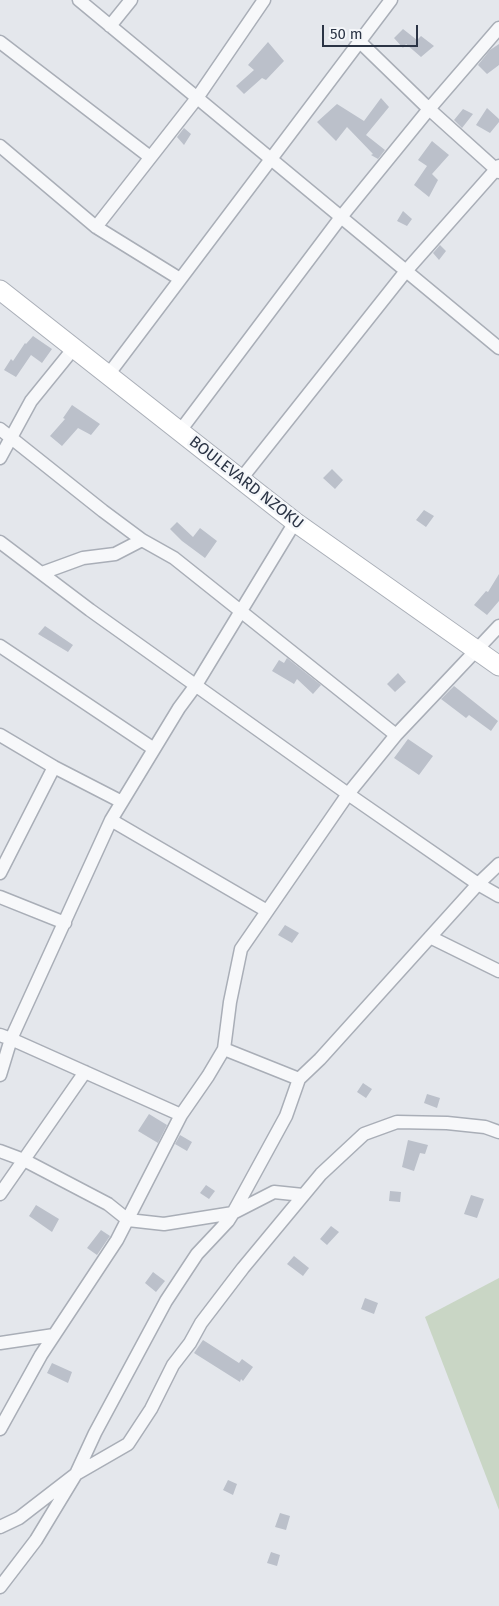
<!DOCTYPE html>
<style>
body{margin:0}
#map{position:relative;width:499px;height:1606px;overflow:hidden;background:#e4e7ec;font-family:"Fira Sans",sans-serif}
canvas{display:block}
.scale{position:absolute;left:322px;top:25px;width:96px;height:22px;box-sizing:border-box;border:2px solid #2b3445;border-top:0;padding-left:6px;font-size:15px;line-height:18px;white-space:nowrap;color:#2b3445;-webkit-text-stroke:4px #f4f6f9;paint-order:stroke}
</style>
<div id="map">
<canvas width="499" height="1606"></canvas>
<div class="scale">50 m</div>
</div>
<script>
const ctx = document.querySelector('canvas').getContext('2d');
ctx.lineJoin = 'round';
function fillPath(path, color) {
  ctx.fillStyle = color;
  ctx.fill(path, 'evenodd');
}
function shape(rows) {
  const path = new Path2D();
  for (const r of rows) {
    path.moveTo(r[0], r[1]);
    for (let i = 2; i < r.length; i += 2) path.lineTo(r[i], r[i + 1]);
  }
  return path;
}
function strokePath(path, color, width, dash) {
  ctx.strokeStyle = color;
  ctx.lineWidth = width;
  ctx.lineCap = dash ? 'butt' : 'round';
  ctx.setLineDash(dash || []);
  ctx.stroke(path);
}
function drawText(font, color, halo, rows, align = 'center') {
  ctx.font = font + ' "Fira Sans",sans-serif';
  ctx.lineWidth = 5;
  ctx.setLineDash([]);
  ctx.textBaseline = 'middle';
  ctx.strokeStyle = halo;
  ctx.fillStyle = color;
  for (const [text, x, y, turn = 0] of rows) {
    ctx.save();
    ctx.translate(x, y);
    ctx.rotate((+turn || 0) * Math.PI / 180);
    ctx.textAlign = isNaN(turn) ? turn : align;
    if (halo) ctx.strokeText(text, 0, 0);
    ctx.fillText(text, 0, 0);
    ctx.restore();
  }
}
const green = shape([
 [499,1278,499,1510,425,1317]
]);
const building = shape([
 [403,29,417,40,421,36,434,46,421,57,406,44,403,48,394,38],
 [268,42,284,61,266,80,262,78,244,94,236,86,254,70,248,65],
 [499,44,499,65,487,74,478,65,490,50],
 [381,98,389,107,366,135,385,150,378,159,371,155,373,154,347,127,336,141,317,122,337,104,364,121],
 [487,108,499,119,499,122,490,133,476,125],
 [463,109,473,114,462,128,454,120],
 [184,128,191,134,184,145,177,137],
 [432,141,449,155,432,174,438,180,429,197,414,185,427,166,418,160],
 [403,211,412,219,407,226,397,221],
 [440,245,446,251,439,260,433,253],
 [33,336,52,349,42,363,31,355,16,377,4,370,11,359,13,361,25,343,26,344],
 [72,405,100,424,91,435,78,428,62,446,50,436,65,419,63,418],
 [332,469,343,480,335,489,323,478],
 [424,510,434,516,426,527,416,520],
 [177,522,193,537,200,528,217,541,205,558,182,541,170,529],
 [499,574,499,601,487,615,474,605,486,591,488,592],
 [45,626,73,645,68,652,38,634],
 [287,658,321,685,313,694,297,679,294,684,272,671,279,660,284,663],
 [398,673,406,682,395,692,387,684],
 [454,686,498,721,491,731,469,715,466,718,441,699],
 [408,739,433,756,419,775,394,758],
 [285,925,299,933,292,943,278,935],
 [363,1083,372,1089,366,1098,357,1092],
 [427,1094,440,1098,437,1108,424,1103],
 [149,1114,167,1125,158,1143,138,1131],
 [180,1135,192,1142,187,1151,175,1144],
 [408,1140,428,1145,425,1154,420,1153,414,1171,402,1167],
 [206,1185,215,1191,209,1199,200,1193],
 [390,1191,401,1192,400,1202,389,1201],
 [471,1195,484,1199,477,1218,464,1214],
 [36,1205,59,1219,52,1232,29,1216],
 [331,1226,339,1232,327,1245,320,1239],
 [101,1230,110,1236,97,1255,87,1248],
 [294,1256,309,1268,303,1276,287,1264],
 [153,1272,165,1281,156,1292,145,1283],
 [365,1298,378,1303,374,1314,361,1309],
 [203,1340,239,1363,242,1359,253,1367,243,1381,241,1379,240,1382,194,1353],
 [52,1363,72,1372,68,1383,47,1373],
 [228,1480,237,1484,233,1495,223,1490],
 [280,1513,290,1516,286,1530,275,1527],
 [271,1552,280,1555,277,1566,267,1563]
]);
const street = shape([
 [79,0,499,348],
 [110,26,131,0],
 [0,42,150,157],
 [360,42,429,109,499,172],
 [0,146,96,227,180,279],
 [96,227,197,98,264,0],
 [108,375,391,0],
 [0,429,103,511,142,540,174,558,396,735],
 [180,431,341,217,429,109,499,28],
 [0,458,31,401,74,348],
 [241,479,406,271,499,166],
 [0,542,90,610,348,794,478,884,499,896],
 [42,573,83,558,115,554,142,540],
 [0,646,154,749],
 [0,735,54,767,122,802],
 [111,820,267,911],
 [0,873,54,767],
 [0,897,65,923],
 [430,937,499,971],
 [0,1035,11,1039,181,1115],
 [224,1049,299,1079],
 [0,1075,11,1039,111,820,179,708,196,685,295,522],
 [0,1151,24,1160,108,1204,128,1220,164,1224,233,1213,274,1192,303,1195],
 [0,1194,85,1072],
 [0,1343,54,1335],
 [0,1429,41,1355,117,1240,181,1115,208,1076,224,1049,230,1002,241,949,348,794,396,735,499,626],
 [0,1527,19,1518,76,1474,128,1444,151,1409,173,1365,190,1343,201,1323,243,1268,321,1174,364,1134,397,1122,447,1123,485,1127,499,1132],
 [0,1587,36,1540,76,1474,95,1433,166,1301,197,1254,228,1221,233,1213,286,1116,299,1079,320,1059,478,884,499,864]
]);
const secondary = shape([
 [0,290,295,522,499,666]
]);
const streetNames = [
 ["BOULEVARD NZOKU",246,483,38]
];
fillPath(green, '#c9d6c5');
fillPath(building, '#bbc0ca');
strokePath(street, '#a9aeb7', 15);
strokePath(secondary, '#a9aeb7', 21);
strokePath(street, '#f7f8fa', 12);
strokePath(secondary, '#fff', 19);
drawText('16px', '#2b3445', '#f4f6f9', streetNames);
</script>
